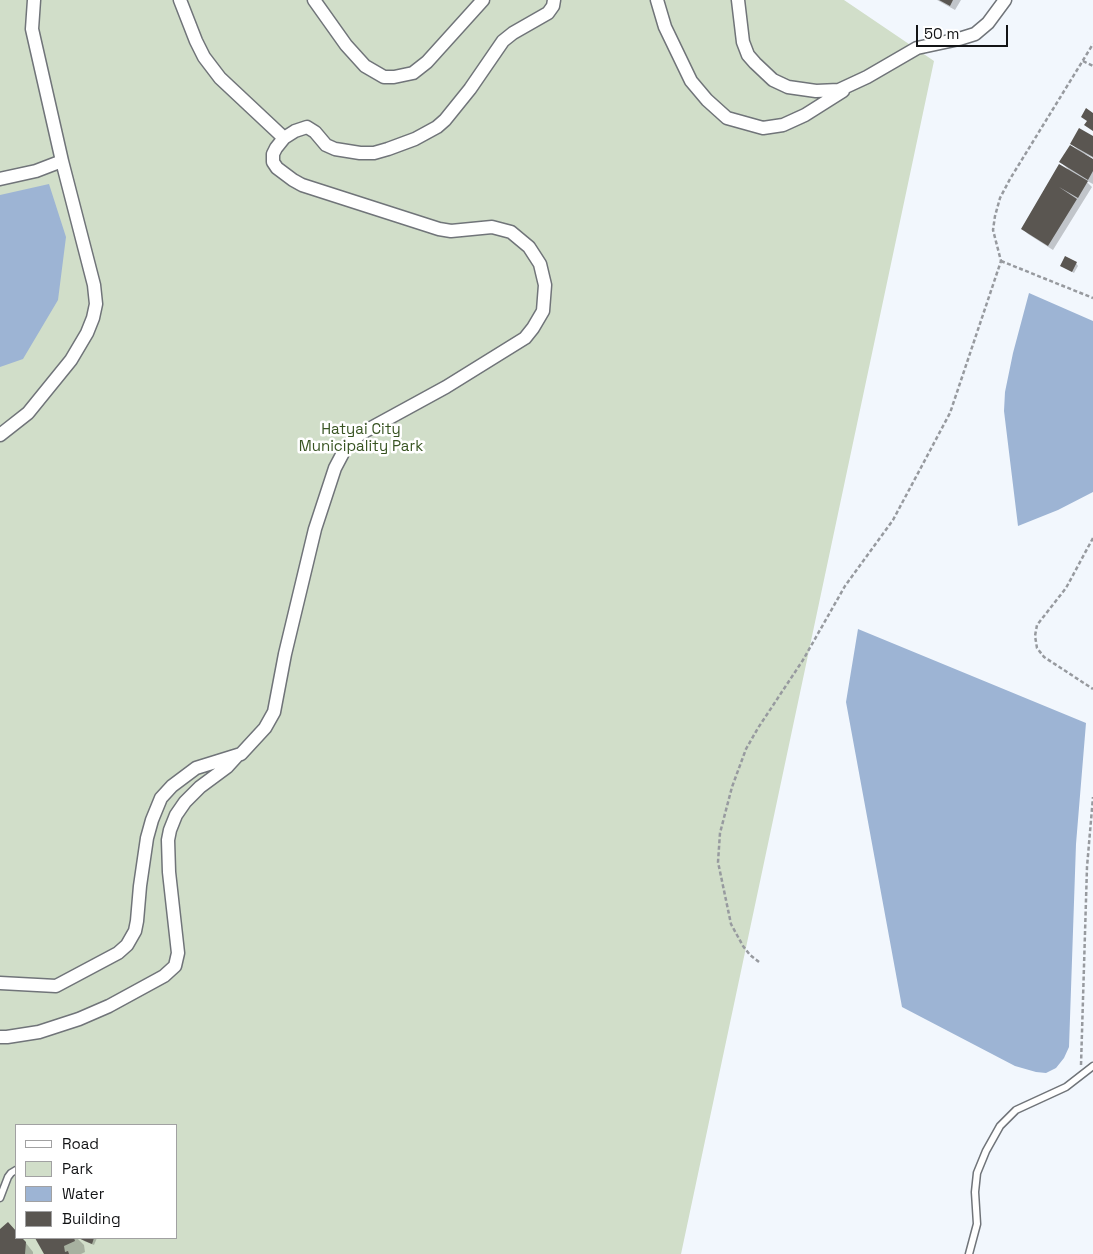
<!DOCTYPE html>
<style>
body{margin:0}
#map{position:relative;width:1093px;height:1254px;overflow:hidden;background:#f2f7fd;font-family:"Space Grotesk",sans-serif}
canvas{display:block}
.legend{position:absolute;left:15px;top:1124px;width:162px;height:115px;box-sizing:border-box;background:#fff;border:1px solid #a1a1a2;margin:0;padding:6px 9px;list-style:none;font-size:15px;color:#131416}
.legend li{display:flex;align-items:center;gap:10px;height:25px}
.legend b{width:25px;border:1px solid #a1a1a2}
.scale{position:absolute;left:916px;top:25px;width:92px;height:22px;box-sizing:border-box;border:2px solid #131416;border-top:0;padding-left:6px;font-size:15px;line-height:18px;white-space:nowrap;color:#131416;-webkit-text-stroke:4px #fff;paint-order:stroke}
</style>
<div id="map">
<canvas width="1093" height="1254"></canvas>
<ul class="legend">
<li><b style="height:6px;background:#fff"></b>Road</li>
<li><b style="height:14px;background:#d1dec9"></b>Park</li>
<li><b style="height:14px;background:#9db4d4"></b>Water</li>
<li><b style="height:14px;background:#5a5651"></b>Building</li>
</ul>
<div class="scale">50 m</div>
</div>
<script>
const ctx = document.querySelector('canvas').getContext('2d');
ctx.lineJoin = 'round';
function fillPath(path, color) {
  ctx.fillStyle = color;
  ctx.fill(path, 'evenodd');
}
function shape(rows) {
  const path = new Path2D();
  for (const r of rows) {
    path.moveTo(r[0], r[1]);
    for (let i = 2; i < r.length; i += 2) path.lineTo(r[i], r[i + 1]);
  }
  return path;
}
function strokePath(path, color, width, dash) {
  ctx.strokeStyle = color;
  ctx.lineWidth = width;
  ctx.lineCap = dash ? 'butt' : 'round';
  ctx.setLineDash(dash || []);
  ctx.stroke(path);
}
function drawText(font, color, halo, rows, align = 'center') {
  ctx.font = font + ' "Space Grotesk",sans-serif';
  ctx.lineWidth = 5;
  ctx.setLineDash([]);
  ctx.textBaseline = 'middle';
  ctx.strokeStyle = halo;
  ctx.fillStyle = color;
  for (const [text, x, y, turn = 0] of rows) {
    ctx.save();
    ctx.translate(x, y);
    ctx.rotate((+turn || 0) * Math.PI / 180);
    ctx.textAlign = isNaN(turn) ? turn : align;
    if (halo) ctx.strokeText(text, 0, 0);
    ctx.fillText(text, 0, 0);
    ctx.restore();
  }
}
const green = shape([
 [0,0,844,0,934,61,681,1254,0,1254],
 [16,1125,176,1125,176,1238,16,1238]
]);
const water = shape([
 [49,184,66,237,58,300,23,359,0,367,0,195],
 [1029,293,1093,321,1093,492,1058,510,1018,526,1004,411,1005,392,1013,353],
 [858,629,1086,723,1076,844,1069,1047,1064,1058,1056,1068,1046,1073,1036,1072,1015,1066,902,1007,846,702]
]);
const shadow = shape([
 [937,0,961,0,955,10],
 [1093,138,1093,158,1085,154,1084,156,1093,161,1093,184,1085,180,1092,187,1053,250,1028,234,1023,229,1068,169,1061,162,1079,151,1072,144],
 [1076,263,1078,266,1074,273,1062,266],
 [8,1223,16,1231,16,1238,22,1238,33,1252,33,1254,0,1254,0,1231],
 [37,1238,77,1238,84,1245,85,1252,81,1254,45,1254],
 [82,1238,97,1238,94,1245,84,1241]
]);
const building = shape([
 [939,0,953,0,950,6],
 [1086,108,1093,113,1093,131,1084,125,1087,121,1081,117],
 [1079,128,1093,136,1093,157,1070,144],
 [1070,145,1093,159,1093,171,1088,180,1059,162],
 [1059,164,1088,181,1078,198,1059,187,1077,199,1048,246,1021,229],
 [1065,256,1077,262,1072,272,1060,266],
 [8,1222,16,1231,16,1238,22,1238,26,1242,25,1254,0,1254,0,1229],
 [35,1238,74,1238,75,1241,64,1246,65,1252,68,1251,69,1254,44,1254],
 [78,1238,94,1238,92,1244]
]);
const path = shape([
 [1083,61,1093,66],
 [1001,261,1093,298],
 [1093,538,1066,588,1037,625,1035,636,1037,648,1044,657,1093,689],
 [759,962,750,955,743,946,731,924,718,862,720,833,732,787,746,749,758,728,803,660,845,586,893,520,950,413,1001,261,993,230,995,216,1000,198,1010,179,1093,44],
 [1081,1065,1087,867,1093,797]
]);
const lane = shape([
 [0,1198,8,1177,11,1173,16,1170],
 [969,1254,977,1224,975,1192,977,1173,986,1151,1000,1126,1016,1110,1066,1087,1093,1066]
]);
const street = shape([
 [34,0,32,29,62,161],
 [180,0,196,41,204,57,220,78,284,138],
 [314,0,346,45,365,66,384,77,394,77,413,73,427,62,483,0],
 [657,0,665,27,691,81,707,100,727,118,763,128,783,125,805,115,843,91],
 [738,0,743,42,748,55,755,63,773,80,788,87,816,91,839,90,867,77,917,48,959,39,975,34,988,23,1005,0],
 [0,179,36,171,62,161,94,285,96,304,93,318,87,333,71,360,28,413,0,435],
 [0,983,56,986,118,953,127,945,135,931,137,921,140,886,147,838,152,820,161,798,172,786,196,768,241,754,265,728,274,712,285,654,315,529,335,468,345,449,360,434,446,387,525,338,533,328,543,311,545,285,540,264,529,247,511,232,492,227,451,231,439,229,302,185,293,180,277,168,273,162,273,154,276,148,284,138,295,131,307,127,315,132,326,145,335,149,360,153,374,153,388,149,415,139,437,127,445,120,470,89,503,41,513,33,548,13,553,6,554,0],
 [0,1037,7,1037,39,1032,79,1019,109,1006,164,976,175,966,178,953,169,872,168,840,170,830,176,815,185,802,200,787,227,767,237,756]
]);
const parkNames = [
 ["Hatyai City",361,430],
 ["Municipality Park",361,447]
];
fillPath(green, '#d1dec9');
fillPath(water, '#9db4d4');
fillPath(shadow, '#0003');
fillPath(building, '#5a5651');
strokePath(lane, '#707479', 9);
strokePath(street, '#707479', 15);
strokePath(path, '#979a9f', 2.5, [4, 2.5]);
strokePath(lane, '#fff', 6);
strokePath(street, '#fff', 12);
drawText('15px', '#385422', '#fff', parkNames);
</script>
